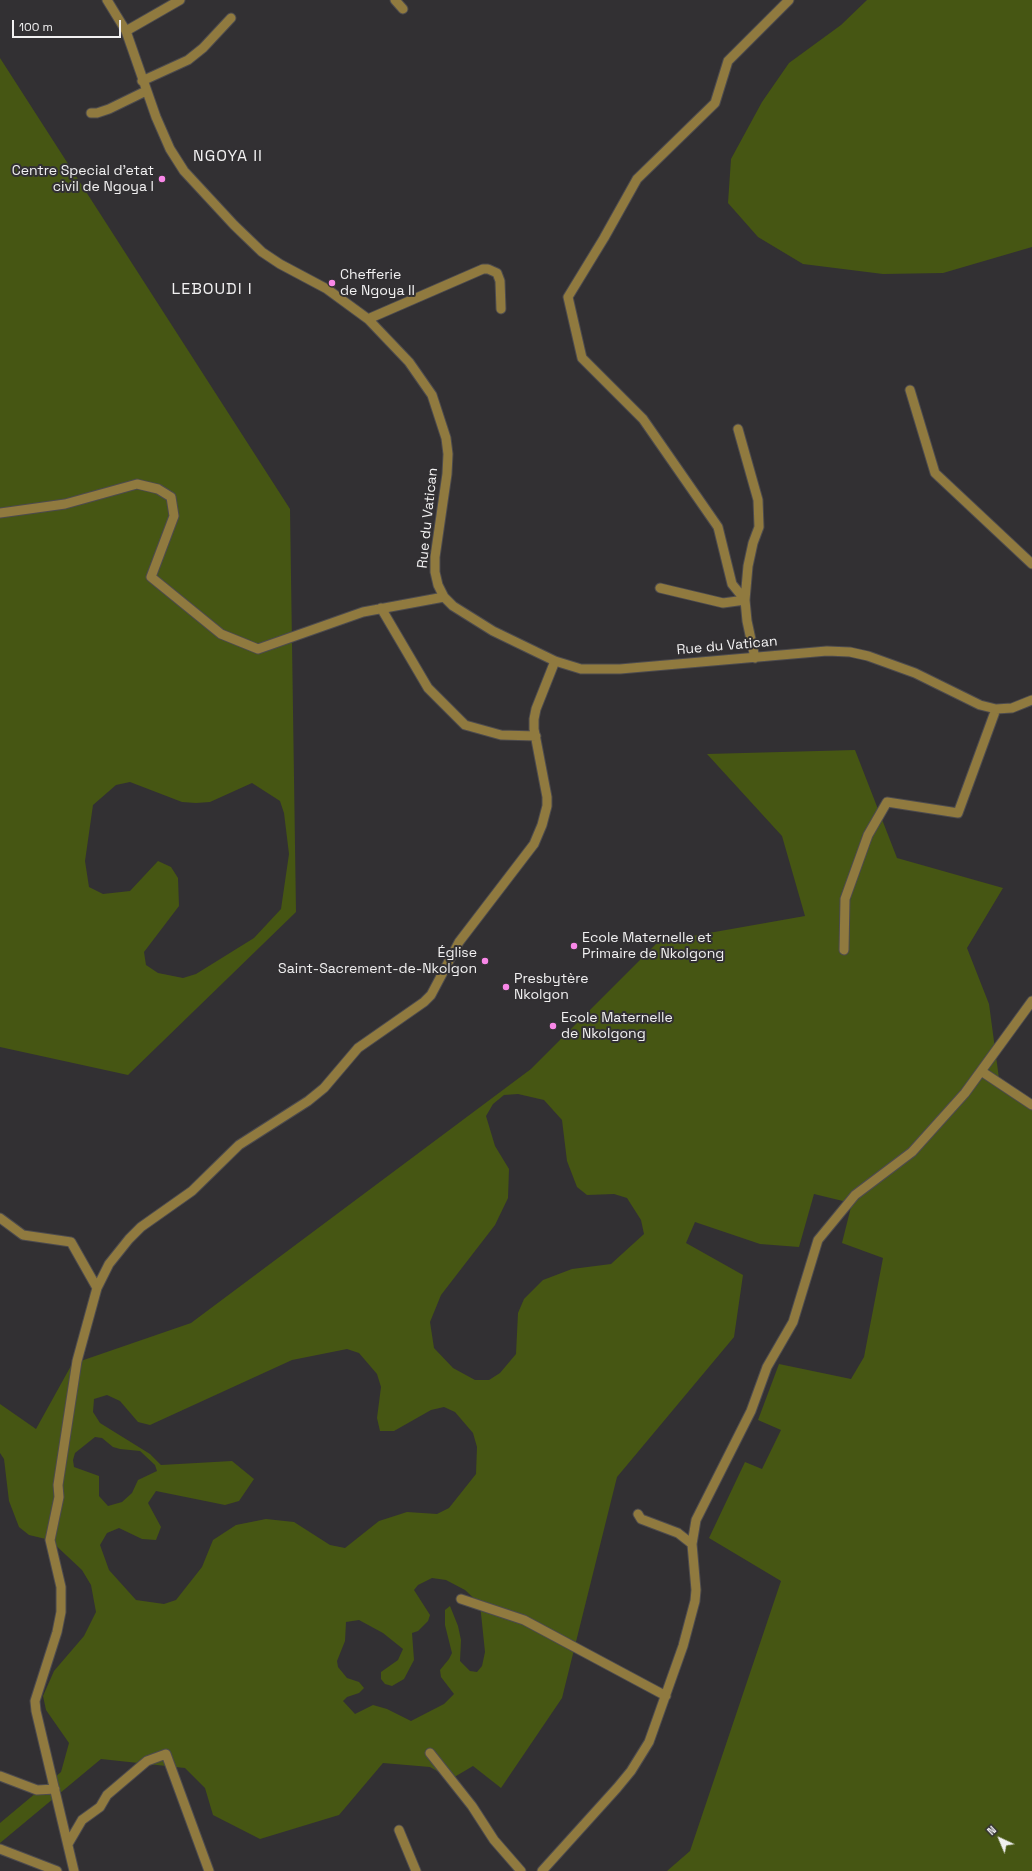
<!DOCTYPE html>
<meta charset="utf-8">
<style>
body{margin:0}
#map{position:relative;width:1032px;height:1871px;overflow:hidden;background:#323033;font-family:"Space Grotesk",sans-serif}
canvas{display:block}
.north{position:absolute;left:980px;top:1819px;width:40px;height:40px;-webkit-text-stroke:3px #323033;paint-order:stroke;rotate:316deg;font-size:11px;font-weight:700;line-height:16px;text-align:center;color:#f1f0f1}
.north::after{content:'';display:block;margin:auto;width:14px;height:18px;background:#f1f0f1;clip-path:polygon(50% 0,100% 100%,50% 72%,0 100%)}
.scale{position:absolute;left:12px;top:20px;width:109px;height:18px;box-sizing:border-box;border:2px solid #f1f0f1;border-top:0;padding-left:5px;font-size:12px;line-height:14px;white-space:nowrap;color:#f1f0f1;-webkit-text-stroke:3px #323033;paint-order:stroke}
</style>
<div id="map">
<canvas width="1032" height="1871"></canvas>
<div class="north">N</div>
<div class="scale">100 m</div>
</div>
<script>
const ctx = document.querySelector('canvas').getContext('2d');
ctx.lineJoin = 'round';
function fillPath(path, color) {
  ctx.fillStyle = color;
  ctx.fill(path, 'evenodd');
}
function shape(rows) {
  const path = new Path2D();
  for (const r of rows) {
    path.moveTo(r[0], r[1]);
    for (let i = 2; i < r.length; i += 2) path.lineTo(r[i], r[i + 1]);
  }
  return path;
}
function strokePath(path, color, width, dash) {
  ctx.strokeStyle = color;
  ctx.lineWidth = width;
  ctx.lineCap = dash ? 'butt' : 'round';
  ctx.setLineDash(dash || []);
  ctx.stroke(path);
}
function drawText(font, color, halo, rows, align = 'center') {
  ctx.font = font + ' "Space Grotesk",sans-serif';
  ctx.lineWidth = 4;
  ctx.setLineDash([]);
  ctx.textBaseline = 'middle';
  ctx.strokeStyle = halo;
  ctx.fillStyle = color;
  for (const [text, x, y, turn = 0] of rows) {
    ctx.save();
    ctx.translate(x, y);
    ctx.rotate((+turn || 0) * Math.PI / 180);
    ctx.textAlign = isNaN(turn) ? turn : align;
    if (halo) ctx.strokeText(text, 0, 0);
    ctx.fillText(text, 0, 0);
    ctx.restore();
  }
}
const green = shape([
 [867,0,1032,0,1032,247,943,273,883,274,803,264,758,237,728,203,731,159,762,102,789,63,841,25],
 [0,58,290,509,296,912,128,1075,0,1047],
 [130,782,182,802,196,803,210,802,252,783,280,801,284,813,289,854,281,909,254,938,196,974,183,978,158,973,146,965,144,952,179,906,178,878,171,867,158,861,130,891,103,894,89,887,85,861,93,805,116,785],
 [855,750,897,858,1003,888,967,948,989,1004,1000,1086,1032,1104,1032,1871,667,1871,690,1851,781,1581,709,1538,745,1462,762,1469,781,1430,758,1420,779,1364,851,1379,864,1357,883,1258,842,1243,854,1195,847,1202,814,1194,799,1247,760,1244,695,1222,686,1243,743,1275,734,1337,617,1477,562,1698,501,1788,473,1766,451,1779,430,1767,383,1763,339,1815,260,1839,213,1815,205,1788,185,1768,101,1759,0,1843,0,1823,61,1772,69,1743,46,1710,43,1696,54,1671,84,1636,96,1612,91,1585,82,1570,50,1540,29,1535,19,1527,9,1501,4,1459,0,1453,0,1404,36,1429,72,1364,191,1323,531,1069,658,942,805,916,782,836,707,754],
 [518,1094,544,1100,562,1120,567,1161,577,1187,587,1195,614,1194,627,1198,641,1220,644,1234,611,1264,572,1269,543,1280,524,1299,518,1313,516,1354,500,1373,489,1380,475,1380,453,1368,434,1348,430,1322,441,1295,495,1225,508,1198,509,1169,495,1146,486,1116,493,1104,504,1095],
 [347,1349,359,1353,377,1374,381,1387,377,1418,380,1431,394,1431,431,1410,444,1407,455,1412,473,1433,477,1447,476,1474,449,1508,437,1514,407,1512,379,1521,345,1548,330,1545,294,1522,266,1519,236,1525,213,1540,202,1567,176,1600,164,1604,136,1600,109,1570,100,1545,107,1533,119,1528,142,1539,156,1540,161,1527,148,1503,156,1491,225,1505,239,1501,254,1479,232,1461,161,1465,150,1454,100,1423,93,1412,94,1399,107,1395,120,1401,138,1422,150,1425,292,1360],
 [95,1437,102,1438,113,1447,120,1449,140,1451,155,1465,157,1471,138,1480,132,1493,122,1502,108,1506,99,1496,99,1476,74,1467,73,1460,75,1453],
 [432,1578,446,1580,465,1590,480,1604,485,1652,482,1666,477,1672,470,1671,460,1661,461,1640,458,1626,450,1606,445,1610,445,1625,452,1653,449,1659,440,1670,441,1677,454,1694,444,1704,411,1721,387,1709,373,1705,355,1714,343,1701,347,1697,359,1693,364,1688,359,1682,347,1678,338,1667,337,1661,345,1641,346,1622,359,1620,383,1633,403,1649,398,1660,381,1672,381,1679,385,1684,392,1686,404,1679,414,1660,412,1633,418,1631,428,1621,430,1615,414,1590,418,1585]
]);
const minor = shape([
 [107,0,126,31,156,117,170,149,184,171,234,225,262,252,280,264,327,289,368,319,409,362,432,395,446,438,448,454,447,474,435,557,435,572,438,585,444,597,453,606,493,631,555,661,581,669,620,669,827,651,850,652,868,656,915,673,980,705,996,709,1012,708,1032,700],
 [395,0,403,9],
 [126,31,180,0],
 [142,81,188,60,203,48,231,18],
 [91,113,97,113,109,109,146,91],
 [368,319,483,269,488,269,497,273,500,281,501,309],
 [910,390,935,473,1032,564],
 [738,429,758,500,759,527,753,543,748,566,745,600,747,621,755,658],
 [0,513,65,504,137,484,158,489,171,497,174,516,151,577,221,634,258,649,363,612,444,597],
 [660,588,723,603,745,600],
 [745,600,732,584,718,527,643,419,582,358,568,297,604,238,637,179,715,103,728,61,789,0],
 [381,608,428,688,465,725,501,735,536,736],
 [844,950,845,899,868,835,887,802,958,813,996,709],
 [981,1071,1032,1105],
 [0,1218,23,1235,71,1242,97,1288],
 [638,1514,641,1519,678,1533,692,1544],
 [461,1599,524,1620,666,1696],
 [430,1753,472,1806,494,1840,521,1871],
 [0,1776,37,1790,55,1789],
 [399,1830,416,1871],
 [68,1844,82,1820,100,1807,107,1795,147,1761,166,1754,209,1871],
 [0,1849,57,1871],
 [74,1871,36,1711,35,1701,57,1632,61,1612,61,1587,50,1540,59,1497,58,1485,77,1361,97,1288,109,1264,129,1239,141,1227,192,1191,239,1145,308,1101,324,1088,358,1048,424,1002,431,995,459,942,534,844,542,825,547,806,547,797,534,729,534,719,536,709,555,661],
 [542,1871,617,1788,631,1771,649,1742,683,1646,695,1601,696,1590,692,1544,696,1520,751,1411,767,1367,793,1322,818,1240,855,1195,912,1152,965,1093,1032,1001]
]);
const markers = [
 [162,179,4,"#f987e8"],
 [332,283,4,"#f987e8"],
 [574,946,4,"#f987e8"],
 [485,961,4,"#f987e8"],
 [506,987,4,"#f987e8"],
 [553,1026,4,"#f987e8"]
];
const poiNames = [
 ["Centre Special d'etat",154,171,"right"],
 ["civil de Ngoya I",154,187,"right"],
 ["Chefferie",340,275],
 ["de Ngoya II",340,291],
 ["Ecole Maternelle et",582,938],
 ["Primaire de Nkolgong",582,954],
 ["Église",477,953,"right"],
 ["Saint-Sacrement-de-Nkolgon",477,969,"right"],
 ["Presbytère",514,979],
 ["Nkolgon",514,995],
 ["Ecole Maternelle",561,1018],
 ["de Nkolgong",561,1034]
];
const streetNames = [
 ["Rue du Vatican",428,518,-84],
 ["Rue du Vatican",727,646,-5]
];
const quarterNames = [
 ["NGOYA II",228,157],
 ["LEBOUDI I",212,290]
];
fillPath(green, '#465613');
strokePath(minor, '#4d4b4e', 11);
strokePath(minor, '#907a3f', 9);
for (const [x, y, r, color] of markers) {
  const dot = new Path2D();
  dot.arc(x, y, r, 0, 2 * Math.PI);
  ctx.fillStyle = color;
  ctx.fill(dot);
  strokePath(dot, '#323033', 1.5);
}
drawText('14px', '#f1f0f1', '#323033', poiNames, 'left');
drawText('14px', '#f1f0f1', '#323033', streetNames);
ctx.letterSpacing = '1px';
drawText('16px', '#f1f0f1', '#323033', quarterNames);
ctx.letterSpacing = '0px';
</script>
